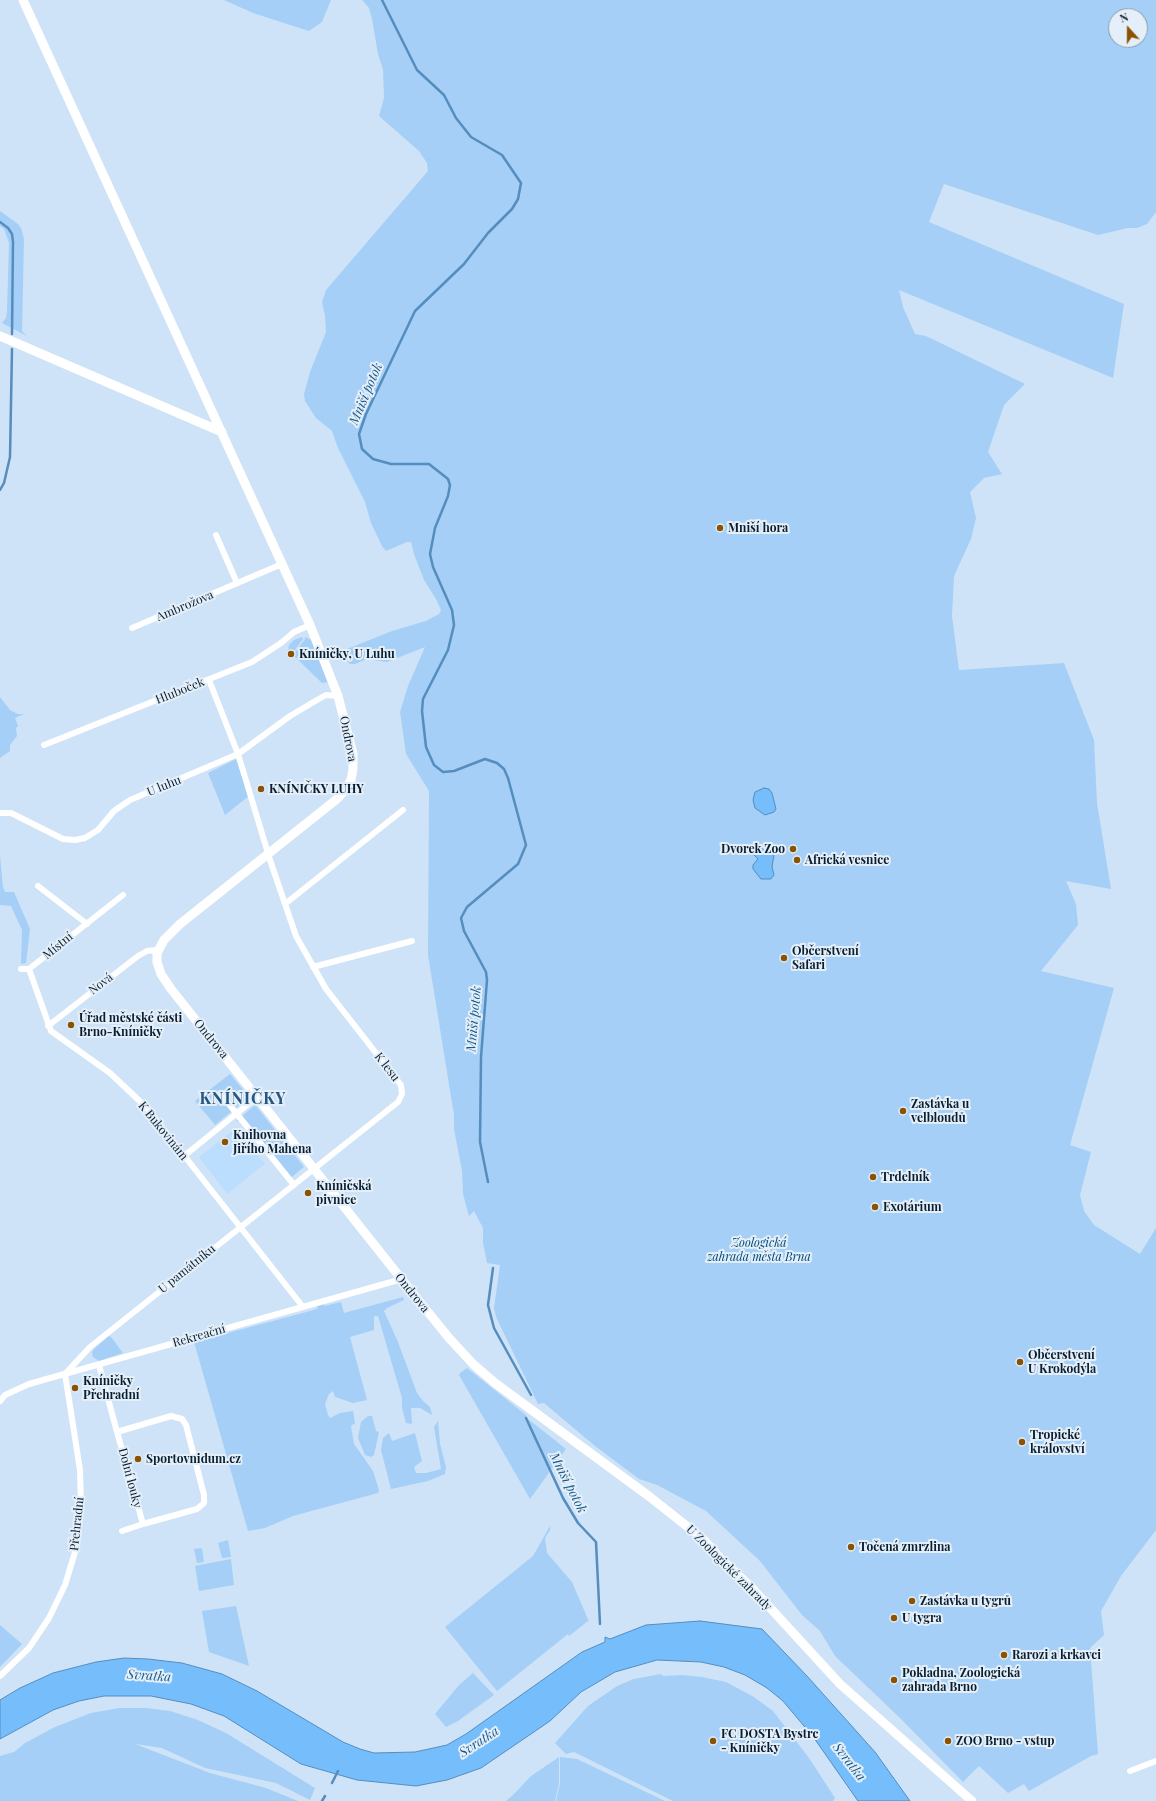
<!DOCTYPE html>
<meta charset="utf-8">
<style>
body{margin:0}
#map{position:relative;width:1156px;height:1801px;overflow:hidden;background:#cee3f7;font-family:"Playfair Display",serif}
canvas{display:block}
.north{position:absolute;left:1108px;top:8px;width:40px;height:40px;box-sizing:border-box;background:#e4eff9;border:1px solid #8c9ba9;border-radius:50%;rotate:339deg;font-size:11px;font-weight:700;line-height:16px;text-align:center;color:#091e30}
.north::after{content:'';display:block;margin:auto;width:14px;height:18px;background:#895303;clip-path:polygon(50% 0,100% 100%,50% 72%,0 100%)}
</style>
<div id="map">
<canvas width="1156" height="1801"></canvas>
<div class="north">N</div>
</div>
<script>
const ctx = document.querySelector('canvas').getContext('2d');
ctx.lineJoin = 'round';
function fillPath(path, color) {
  ctx.fillStyle = color;
  ctx.fill(path, 'evenodd');
}
function shape(rows) {
  const path = new Path2D();
  for (const r of rows) {
    path.moveTo(r[0], r[1]);
    for (let i = 2; i < r.length; i += 2) path.lineTo(r[i], r[i + 1]);
  }
  return path;
}
function strokePath(path, color, width, dash) {
  ctx.strokeStyle = color;
  ctx.lineWidth = width;
  ctx.lineCap = dash ? 'butt' : 'round';
  ctx.setLineDash(dash || []);
  ctx.stroke(path);
}
function drawText(font, color, halo, rows, align = 'center') {
  ctx.font = font + ' "Playfair Display",serif';
  ctx.lineWidth = 4;
  ctx.setLineDash([]);
  ctx.textBaseline = 'middle';
  ctx.strokeStyle = halo;
  ctx.fillStyle = color;
  for (const [text, x, y, turn = 0] of rows) {
    ctx.save();
    ctx.translate(x, y);
    ctx.rotate((+turn || 0) * Math.PI / 180);
    ctx.textAlign = isNaN(turn) ? turn : align;
    if (halo) ctx.strokeText(text, 0, 0);
    ctx.fillText(text, 0, 0);
    ctx.restore();
  }
}
const built = shape([
 [236,1128,265,1164,227,1194,199,1157]
]);
const green = shape([
 [224,0,331,0,322,22,309,31,253,13],
 [362,0,1156,0,1156,212,1147,224,1137,228,1128,228,1098,235,944,184,929,222,1124,304,1113,378,899,290,903,307,915,334,926,336,1025,384,1004,405,988,452,1002,474,984,478,970,492,976,518,971,539,954,576,952,616,959,670,1064,663,1094,740,1097,803,1111,889,1066,881,1076,904,1078,925,1041,971,1114,988,1070,1145,1091,1152,1080,1195,1084,1211,1094,1225,1140,1254,1156,1228,1156,1530,1121,1576,1101,1611,1104,1635,1090,1648,1098,1754,1091,1756,1029,1791,1024,1784,1008,1793,979,1766,963,1782,899,1717,835,1656,820,1631,802,1615,760,1561,706,1511,657,1485,639,1479,595,1446,544,1403,538,1404,496,1317,494,1308,500,1265,487,1263,483,1243,483,1228,474,1211,469,1216,463,1194,462,1171,454,1129,454,1115,428,955,429,791,406,754,400,712,408,686,425,647,387,662,367,659,355,664,350,664,346,660,345,656,347,649,392,631,426,621,439,614,441,610,436,599,424,580,414,554,411,542,407,542,386,551,382,546,371,523,365,502,338,448,332,431,316,418,305,401,304,394,310,372,326,332,325,316,322,302,326,290,428,171,427,163,419,151,379,116,384,98,383,70,378,54,372,19,369,8],
 [1116,16,1140,16,1140,40,1116,40],
 [0,211,18,224,21,228,24,239,22,331,27,336,2,323,6,318,7,311,9,243,4,229,0,226],
 [302,637,303,639,292,654,288,651,289,645,294,640],
 [305,637,312,640,328,682,322,683,293,655,305,639],
 [0,697,10,710,18,714,24,714,15,718,18,726,16,728,17,736,10,745,10,751,0,758],
 [236,759,249,796,225,815,208,773],
 [0,856,3,887,5,892,14,892,30,929,26,963,21,964,22,930,11,906,0,905],
 [230,1074,249,1097,215,1125,195,1101],
 [254,1106,256,1106,304,1167,287,1181,239,1121,236,1121],
 [403,1297,404,1300,387,1308,384,1311,398,1342,417,1393,423,1401,430,1407,432,1415,420,1408,411,1408,412,1424,406,1423,402,1408,402,1398,378,1316,374,1316,374,1330,350,1337,367,1400,353,1403,335,1397,333,1391,329,1394,325,1404,328,1415,330,1418,340,1413,353,1411,355,1423,351,1426,354,1444,373,1471,379,1490,378,1493,293,1516,265,1528,248,1531,194,1342,314,1310,318,1308,317,1305,323,1304,324,1306,341,1302,344,1313],
 [109,1336,111,1337,123,1353,99,1361,93,1357,92,1352,95,1348],
 [467,1368,526,1415,528,1419,566,1449,530,1499,459,1375,460,1373],
 [368,1416,372,1416,376,1431,379,1432,374,1455,371,1457,365,1455,358,1438,361,1422],
 [438,1421,440,1444,446,1467,445,1474,428,1481,391,1489,381,1450,383,1438,389,1433,392,1441,415,1433,422,1461,414,1467,416,1473,426,1473,441,1469,434,1427],
 [550,1526,550,1530,545,1538,547,1553,572,1582,590,1624,588,1621,569,1636,568,1634,497,1691,445,1627,533,1556],
 [228,1540,231,1557,222,1558,218,1543],
 [202,1548,204,1562,197,1563,194,1549],
 [231,1559,234,1585,199,1591,195,1566],
 [236,1606,249,1666,209,1652,202,1611],
 [0,1625,22,1644,0,1667],
 [473,1673,494,1695,458,1721,446,1727,435,1714,459,1685],
 [661,1674,663,1676,683,1675,702,1677,726,1682,754,1697,773,1711,809,1758,835,1798,833,1801,673,1801,574,1752,566,1754,555,1743,588,1706,617,1686,634,1679],
 [119,1708,146,1708,170,1711,198,1720,226,1733,315,1788,310,1800,276,1783,205,1768,162,1748,135,1744,210,1773,266,1788,298,1801,0,1801,0,1756,14,1752,25,1743,55,1727,91,1713],
 [559,1757,559,1783,555,1801,506,1801,514,1794,531,1776],
 [560,1757,577,1759,665,1801,556,1801,560,1783]
]);
const water = shape([
 [764,788,769,789,772,793,776,809,774,812,765,815,755,808,753,800,755,792,764,788],
 [760,845,775,849,772,867,774,875,771,879,761,879,753,869,753,865,758,859,749,850,760,845],
 [700,1621,762,1629,807,1676,875,1752,910,1801,858,1801,814,1738,783,1701,767,1688,745,1675,724,1667,701,1662,657,1660,615,1672,581,1692,550,1721,481,1768,447,1780,416,1786,357,1780,301,1764,224,1716,191,1704,151,1696,104,1696,79,1701,53,1710,0,1739,0,1700,20,1688,53,1673,96,1662,124,1658,148,1659,182,1663,222,1674,257,1691,343,1742,360,1749,374,1753,415,1752,447,1745,466,1734,582,1652,605,1642,605,1637,610,1639,646,1625,700,1621]
]);
const stream = shape([
 [382,0,417,70,444,95,456,118,471,137,502,155,521,183,518,199,512,209,488,233,464,264,415,311,366,414,359,434,362,449,373,459,391,464,429,464,448,479,450,485,448,496,435,528,430,554,433,567,452,610,454,625,448,650,423,699,422,711,426,747,434,765,443,772,454,771,485,759,497,763,504,769,508,778,526,845,518,864,467,907,461,918,464,931,486,972,487,980,481,1057,480,1142,488,1182],
 [0,222,8,228,12,234,13,242,12,334],
 [0,490,4,483,10,457,12,349],
 [493,1268,488,1305,494,1328,531,1395],
 [526,1418,563,1498,578,1523,596,1542,600,1624],
 [332,1783,338,1771],
 [322,1801,325,1796]
]);
const street = shape([
 [216,535,237,583],
 [132,628,282,564],
 [44,745,252,662,281,643,294,632,310,625],
 [1,813,11,813,63,839,75,840,85,838,98,830,114,811,130,800,238,754,290,716,317,700,326,695,338,696],
 [38,886,87,924],
 [285,904,403,810],
 [313,967,412,941],
 [21,969,29,969],
 [29,969,51,1031,110,1073,146,1107,303,1307],
 [29,969,123,895],
 [48,1026,138,956,147,951,157,950],
 [224,1098,294,1185],
 [184,1156,257,1097],
 [99,1365,117,1432,143,1524,197,1509,204,1503,204,1495,186,1425,182,1419,171,1416,117,1432],
 [65,1374,90,1347,398,1102,402,1094,401,1085,326,989,296,936,270,860,238,754,209,680],
 [0,1401,5,1395,29,1384,402,1279],
 [122,1531,143,1524],
 [0,1676,29,1648,49,1618,65,1585,76,1549,81,1508,80,1470,65,1374],
 [1130,1771,1156,1761]
]);
const secondary = shape([
 [23,0,310,625,338,696,353,754,353,769,351,780,345,790,337,799,180,924,164,940,157,953,157,962,161,974,171,989,407,1286,449,1338,474,1365,495,1383,650,1497,703,1539,721,1559,751,1587,840,1684,972,1801],
 [0,336,222,432]
]);
const markers = [
 [720,528,4,"#895303"],
 [291,654,4,"#895303"],
 [261,789,4,"#895303"],
 [793,849,4,"#895303"],
 [797,860,4,"#895303"],
 [784,958,4,"#895303"],
 [71,1025,4,"#895303"],
 [903,1111,4,"#895303"],
 [225,1142,4,"#895303"],
 [873,1177,4,"#895303"],
 [308,1193,4,"#895303"],
 [875,1207,4,"#895303"],
 [1020,1362,4,"#895303"],
 [75,1388,4,"#895303"],
 [1022,1442,4,"#895303"],
 [138,1459,4,"#895303"],
 [851,1547,4,"#895303"],
 [912,1601,4,"#895303"],
 [894,1618,4,"#895303"],
 [1004,1655,4,"#895303"],
 [894,1680,4,"#895303"],
 [713,1741,4,"#895303"],
 [948,1741,4,"#895303"]
];
const poiNames = [
 ["Mniší hora",728,528],
 ["Kníničky, U Luhu",299,654],
 ["KNÍNIČKY LUHY",269,789],
 ["Dvorek Zoo",785,849,"right"],
 ["Africká vesnice",805,860],
 ["Občerstvení",792,951],
 ["Safari",792,965],
 ["Úřad městské části",79,1018],
 ["Brno-Kníničky",79,1032],
 ["Zastávka u",911,1104],
 ["velbloudů",911,1118],
 ["Knihovna",233,1135],
 ["Jiřího Mahena",233,1149],
 ["Trdelník",881,1177],
 ["Kníničská",316,1186],
 ["pivnice",316,1200],
 ["Exotárium",883,1207],
 ["Občerstvení",1028,1355],
 ["U Krokodýla",1028,1369],
 ["Kníničky",83,1381],
 ["Přehradní",83,1395],
 ["Tropické",1030,1435],
 ["království",1030,1449],
 ["Sportovnidum.cz",146,1459],
 ["Točená zmrzlina",859,1547],
 ["Zastávka u tygrů",920,1601],
 ["U tygra",902,1618],
 ["Rarozi a krkavci",1012,1655],
 ["Pokladna, Zoologická",902,1673],
 ["zahrada Brno",902,1687],
 ["FC DOSTA Bystrc",721,1734],
 ["- Kníničky",721,1748],
 ["ZOO Brno - vstup",956,1741]
];
const streetNames = [
 ["Ambrožova",185,606,-23],
 ["Hluboček",180,691,-22],
 ["Ondrova",348,739,79],
 ["U luhu",164,786,-22],
 ["Místní",58,946,-39],
 ["Nová",101,984,-38],
 ["Ondrova",211,1039,51],
 ["K lesu",387,1067,52],
 ["K Bukovinám",163,1131,51],
 ["U památníku",187,1269,-39],
 ["Ondrova",412,1293,51],
 ["Rekreační",199,1336,-16],
 ["Dolní louky",130,1478,75],
 ["Přehradní",77,1524,-84],
 ["U Zoologické zahrady",729,1568,45]
];
const parkNames = [
 ["Zoologická",759,1243],
 ["zahrada města Brna",759,1257]
];
const waterNames = [
 ["Mniší potok",366,394,-67],
 ["Mniší potok",474,1019,-85],
 ["Mniší potok",568,1483,63],
 ["Svratka",149,1676,4],
 ["Svratka",479,1742,-33],
 ["Svratka",849,1762,52]
];
const districtNames = [
 ["KNÍNIČKY",243,1099]
];
fillPath(built, '#bbdeff');
fillPath(green, '#a5cff6');
fillPath(water, '#76bdfc');
strokePath(water, '#558dbf', 1);
strokePath(stream, '#558dbf', 2.5);
strokePath(street, '#fff', 6);
strokePath(secondary, '#fff', 9);
for (const [x, y, r, color] of markers) {
  const dot = new Path2D();
  dot.arc(x, y, r, 0, 2 * Math.PI);
  ctx.fillStyle = color;
  ctx.fill(dot);
  strokePath(dot, '#e4eff9', 1.5);
}
drawText('bold 12px', '#091e30', '#e4eff9', poiNames, 'left');
drawText('12px', '#091e30', '#e4eff9', streetNames);
drawText('italic 12px', '#004a7b', '#e4eff9', parkNames);
drawText('italic 13px', '#16598b', '#e4eff9', waterNames);
ctx.letterSpacing = '1px';
drawText('bold 16px', '#245781', '#e4eff9', districtNames);
ctx.letterSpacing = '0px';
</script>
